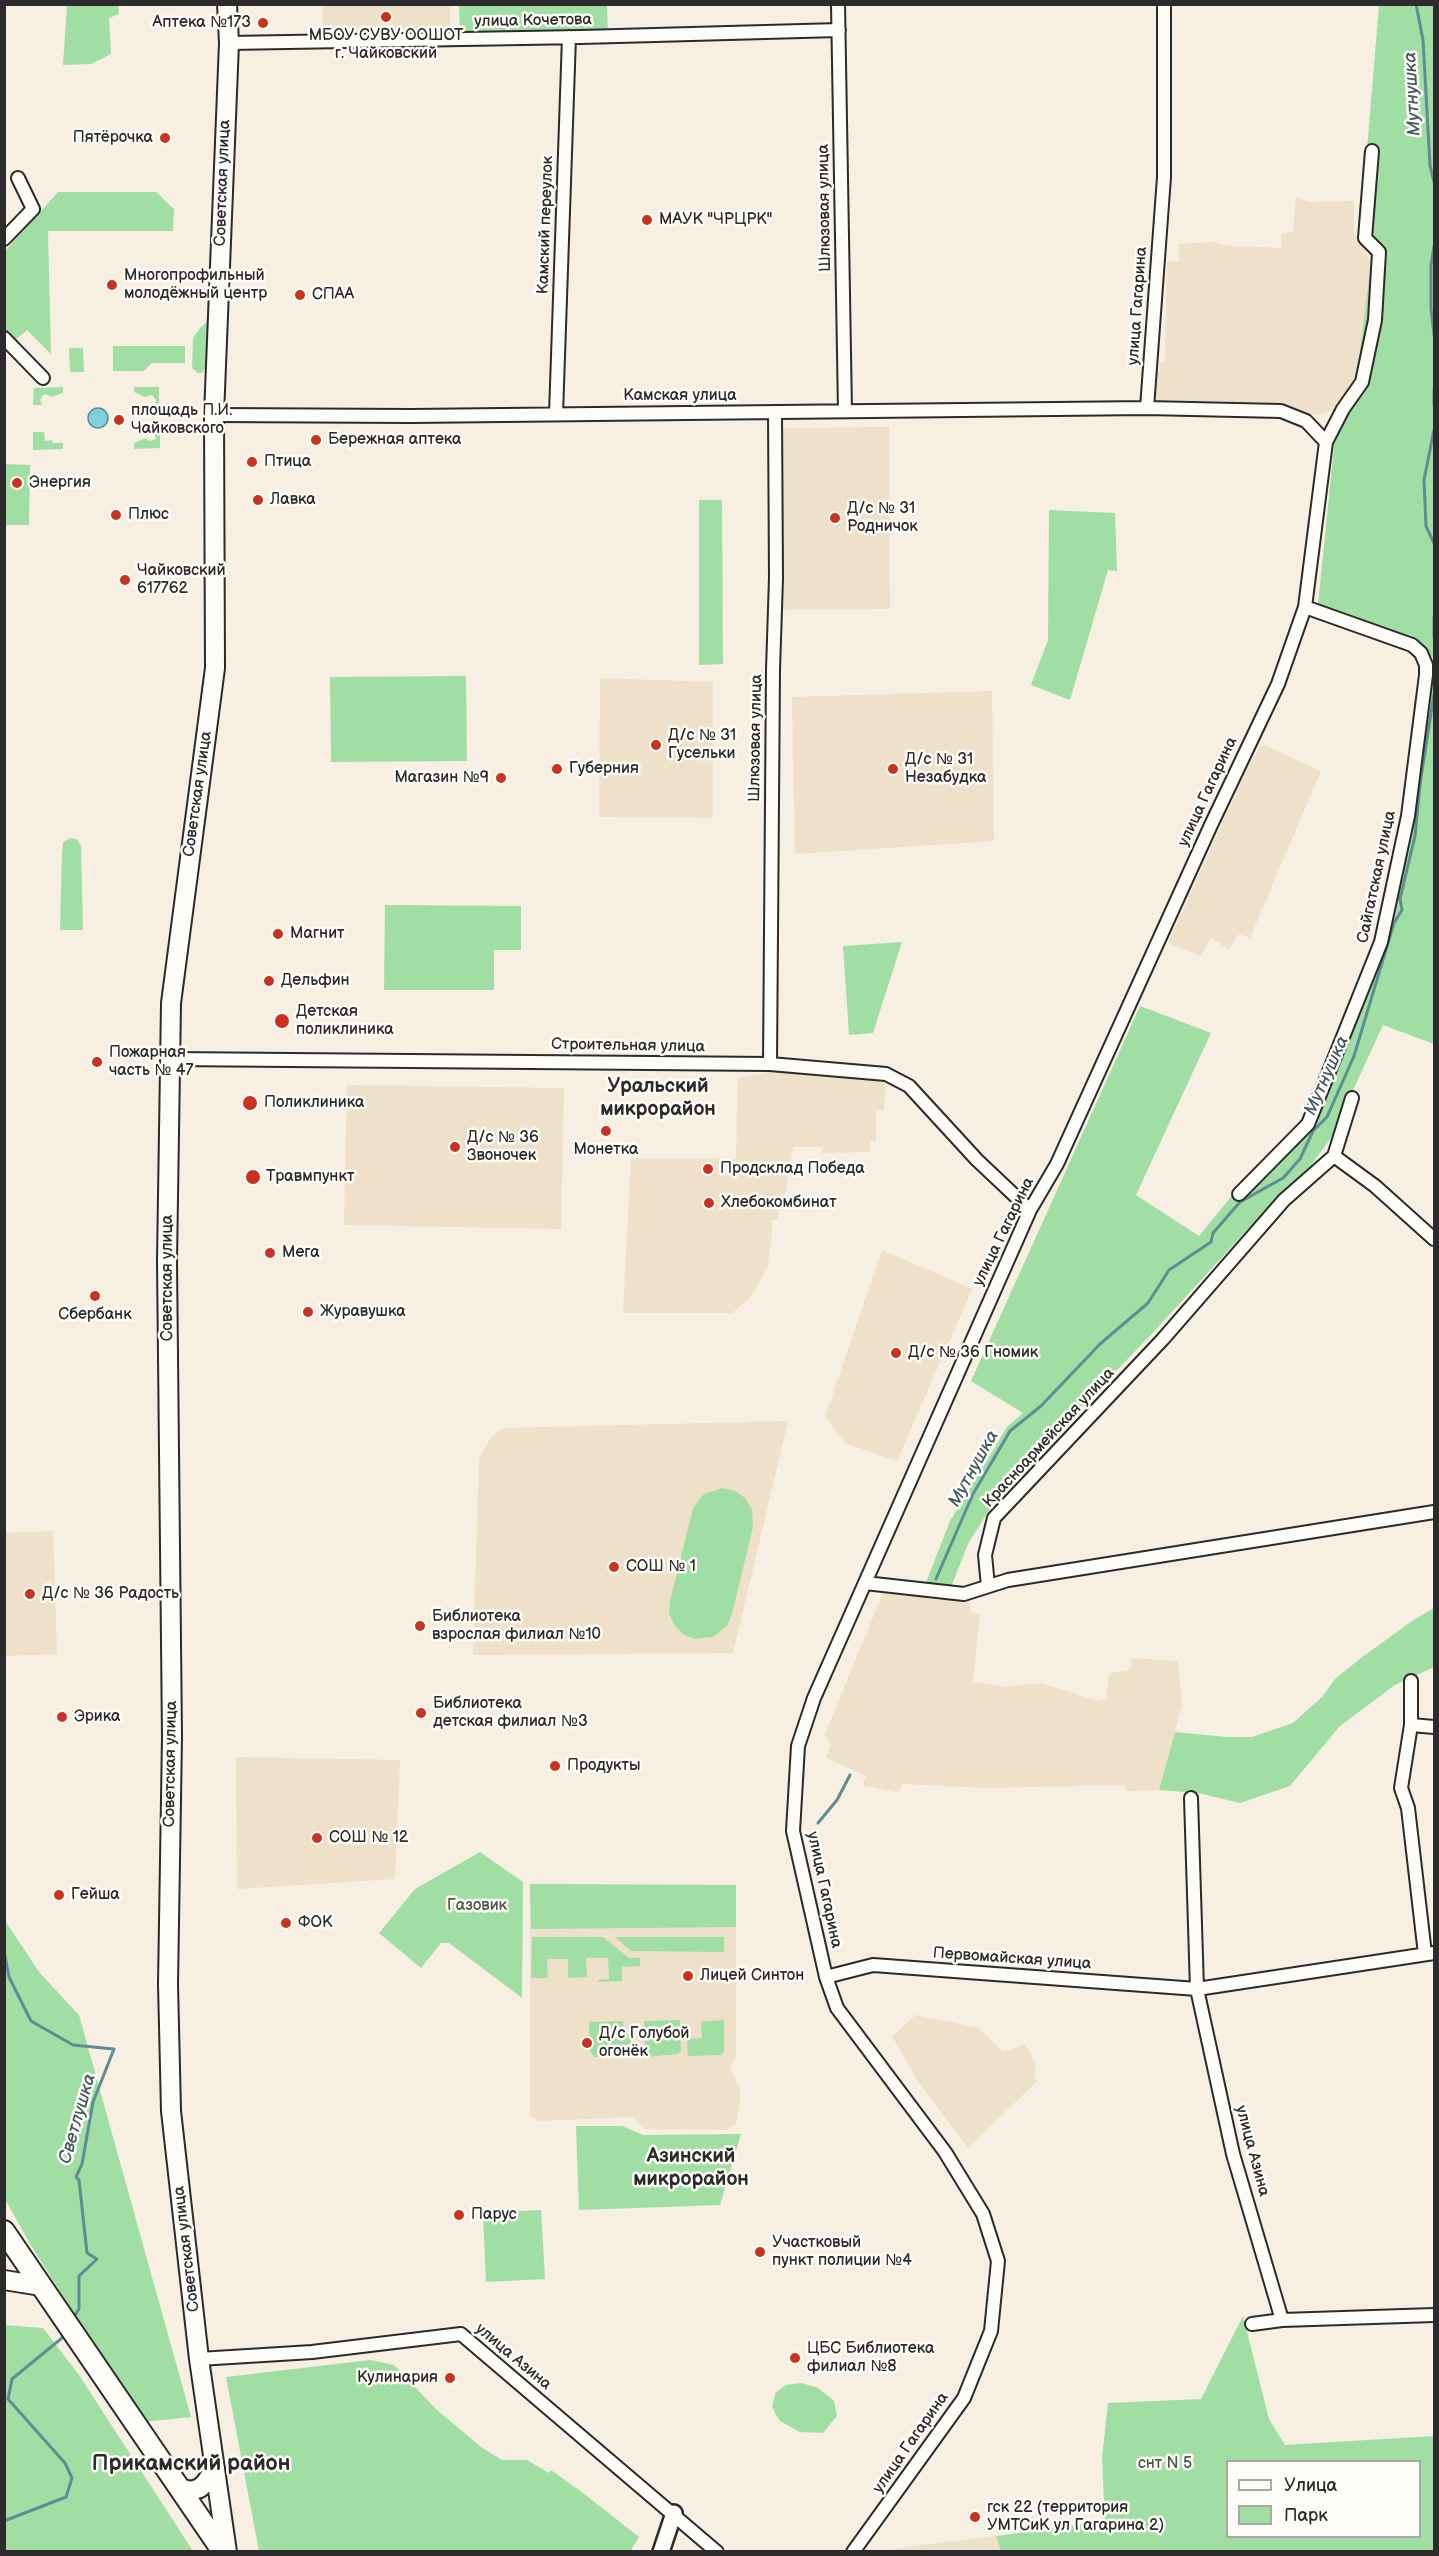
<!DOCTYPE html>
<meta charset="utf-8">
<style>
body{margin:0}
#map{position:relative;width:1439px;height:2556px;overflow:hidden;background:#f6efe2;font-family:"Balsamiq Sans",sans-serif}
canvas{display:block}
.frame{position:absolute;inset:0;border:6px solid #2b2b2b;pointer-events:none}
.legend{position:absolute;left:1226px;top:2460px;width:195px;height:78px;box-sizing:border-box;background:#fdfcf7;border:2px solid #a9a8a5;margin:0;padding:8px 10px;list-style:none;font-size:18px;color:#2b2b2b}
.legend li{display:flex;align-items:center;gap:12px;height:30px}
.legend b{width:30px;border:2px solid #a9a8a5}
</style>
<div id="map">
<canvas width="1439" height="2556"></canvas>
<div class="frame"></div>
<ul class="legend">
<li><b style="height:8px;background:#fdfcf7"></b>Улица</li>
<li><b style="height:16px;background:#a1dea4"></b>Парк</li>
</ul>
</div>
<script>
const ctx = document.querySelector('canvas').getContext('2d');
ctx.lineJoin = 'round';
function fillPath(path, color) {
  ctx.fillStyle = color;
  ctx.fill(path, 'evenodd');
}
function shape(rows) {
  const path = new Path2D();
  for (const r of rows) {
    if (r.length === 3) {
      path.moveTo(r[0] + r[2], r[1]);
      path.arc(r[0], r[1], r[2], 0, 2 * Math.PI);
      continue;
    }
    path.moveTo(r[0], r[1]);
    for (let i = 2; i < r.length; i += 2) path.lineTo(r[i], r[i + 1]);
  }
  return path;
}
function strokePath(path, color, width, dash) {
  ctx.strokeStyle = color;
  ctx.lineWidth = width;
  ctx.lineCap = dash ? 'butt' : 'round';
  ctx.setLineDash(dash || []);
  ctx.stroke(path);
}
function drawText(font, color, halo, rows, align = 'center') {
  ctx.font = font + ' "Balsamiq Sans",sans-serif';
  ctx.lineWidth = 5;
  ctx.setLineDash([]);
  ctx.textBaseline = 'middle';
  ctx.strokeStyle = halo;
  ctx.fillStyle = color;
  for (const [text, x, y, turn = 0] of rows) {
    ctx.save();
    ctx.translate(x, y);
    ctx.rotate((+turn || 0) * Math.PI / 180);
    ctx.textAlign = isNaN(turn) ? turn : align;
    if (halo) ctx.strokeText(text, 0, 0);
    ctx.fillText(text, 0, 0);
    ctx.restore();
  }
}
const built = shape([
 [322,5,450,5,450,29,323,33],
 [1296,197,1309,202,1354,201,1354,233,1371,262,1355,391,1338,408,1318,415,1290,411,1291,409,1285,403,1154,400,1154,372,1160,372,1159,362,1165,362,1167,261,1179,262,1179,244,1214,242,1230,246,1282,248,1281,234,1293,232],
 [889,427,890,609,781,610,780,428],
 [600,678,713,682,713,818,599,817],
 [992,691,994,841,795,854,792,697],
 [1262,744,1321,771,1250,938,1239,934,1229,949,1210,938,1201,956,1168,943,1245,773],
 [772,1071,886,1077,884,1111,876,1111,876,1141,870,1141,870,1152,823,1153,822,1147,793,1147,785,1194,783,1194,781,1211,779,1211,778,1220,772,1220,771,1243,767,1269,749,1299,732,1313,623,1313,631,1158,736,1159,738,1078],
 [347,1085,564,1088,561,1229,344,1225],
 [882,1250,972,1289,897,1461,845,1443,825,1417],
 [788,1421,733,1653,473,1655,479,1459,491,1437,504,1428],
 [53,1531,57,1654,5,1656,5,1533],
 [885,1588,970,1600,970,1612,980,1614,973,1682,1003,1687,1042,1683,1098,1701,1105,1699,1110,1673,1130,1670,1131,1658,1178,1661,1182,1705,1159,1790,1127,1791,1123,1785,984,1788,902,1784,899,1793,862,1785,867,1776,826,1758,831,1745,825,1734],
 [236,1757,400,1760,395,1879,237,1889],
 [530,1884,736,1885,736,2055,730,2069,739,2086,741,2096,736,2124,726,2130,644,2129,633,2117,540,2121,530,2116],
 [916,2015,979,2028,1003,2052,1025,2044,1036,2064,1034,2077,1037,2081,968,2148,918,2081,892,2036],
 [996,2536,1001,2551,885,2551,913,2546]
]);
const green = shape([
 [67,5,118,5,119,14,109,18,111,54,91,64,63,65],
 [459,5,607,5,608,34,460,36],
 [1379,5,1434,5,1434,1044,1383,1025,1331,1138,1309,1168,1245,1232,1150,1336,1002,1489,968,1544,947,1597,922,1593,950,1521,1007,1427,1023,1413,971,1381,1140,1006,1211,1033,1136,1195,1199,1236,1234,1193,1311,1126,1385,940,1415,747,1433,658,1411,636,1337,614,1318,604,1338,408,1355,391,1371,262,1376,183,1365,173],
 [58,192,156,192,174,209,173,231,48,231,51,354,27,330,14,341,5,332,5,251],
 [207,322,207,365,202,373,198,373,192,368,193,338,200,328],
 [113,346,185,346,185,363,152,363,144,371,113,371],
 [69,348,83,348,84,372,70,372],
 [63,387,63,393,51,397,46,394,43,395,40,400,42,405,33,405,34,388],
 [134,387,159,387,159,404,155,405,156,400,152,395,145,397,134,392],
 [154,431,160,431,160,448,134,449,134,443,146,438,149,441,156,439],
 [33,432,44,432,45,441,51,440,54,443,63,443,63,449,33,450],
 [5,464,30,465,29,525,5,525],
 [699,500,722,500,723,664,699,665],
 [1049,510,1115,513,1117,571,1108,570,1070,700,1031,685,1048,640],
 [466,676,467,761,331,762,330,677],
 [70,838,77,839,81,846,83,930,60,930,62,853,63,842],
 [385,905,521,906,521,950,494,950,494,990,384,990],
 [902,942,873,1033,849,1035,843,946],
 [722,1488,735,1491,745,1498,752,1509,753,1527,732,1614,727,1626,713,1637,694,1639,683,1634,674,1625,669,1613,670,1601,693,1508,704,1494],
 [1434,1608,1434,1667,1395,1685,1340,1726,1290,1786,1240,1803,1198,1793,1159,1790,1175,1732,1227,1737,1252,1737,1293,1723,1322,1697,1335,1679,1361,1658,1412,1621],
 [480,1852,523,1882,522,1998,449,1943,441,1943,421,1968,379,1933,415,1889],
 [530,1884,736,1885,736,1927,531,1929],
 [4,1919,39,1972,79,2015,191,2417,143,2422,30,2244,5,2199],
 [532,1937,603,1937,629,1958,640,1958,640,1966,622,1967,622,1981,598,1982,599,1980,609,1979,608,1958,586,1958,587,1977,568,1978,568,1959,547,1959,548,1978,531,1978],
 [615,1937,724,1937,724,1952,631,1951],
 [680,2020,681,2050,678,2054,645,2057,644,2021],
 [724,2020,724,2052,720,2055,688,2056,687,2039,702,2038,701,2022],
 [623,2021,624,2033,631,2033,631,2056,594,2057,590,2051,589,2022],
 [576,2126,622,2126,643,2135,741,2134,720,2205,579,2210],
 [541,2210,545,2279,486,2282,483,2213],
 [1243,2316,1269,2419,1285,2445,1434,2436,1434,2551,1001,2551,996,2536,1105,2521,1102,2458,1108,2403,1201,2399],
 [1228,2462,1420,2462,1420,2536,1228,2536],
 [4,2325,43,2328,79,2375,193,2551,5,2551],
 [370,2360,394,2365,437,2410,481,2447,502,2460,527,2460,549,2473,551,2470,583,2493,639,2537,631,2550,633,2551,259,2551,226,2377],
 [801,2383,818,2388,834,2401,837,2416,823,2433,800,2432,780,2421,775,2413,772,2406,776,2392,786,2385]
]);
const water = shape([
 [98,418,10]
]);
const stream = shape([
 [1416,4,1423,40,1430,165,1434,182],
 [1434,246,1431,265,1431,308,1434,335],
 [1434,389,1434,405],
 [1434,430,1424,480,1426,526,1434,543],
 [1434,617,1434,637],
 [936,1579,973,1494,1010,1431,1041,1406,1100,1344,1148,1303,1169,1270,1211,1242,1213,1233,1240,1202,1283,1178,1300,1159,1313,1131,1327,1117,1354,1056,1394,923,1402,910,1400,899,1415,836,1420,784,1434,694],
 [818,1823,837,1800,850,1775],
 [4,1951,9,1977,31,2021,73,2045,114,2049,93,2102,82,2164,76,2177,79,2180,87,2253,97,2259,79,2276,79,2309,73,2318],
 [4,2521,66,2497,72,2478,65,2463,8,2399,12,2379,62,2338,65,2332]
]);
const minor = shape([
 [838,4,845,411],
 [229,43,581,37,839,30],
 [4,239,33,209,18,178],
 [4,338,43,378],
 [1147,408,1164,177,1164,4],
 [556,414,569,37],
 [214,415,411,416,1147,408,1281,411,1306,421,1326,442,1305,607,1278,684,1211,825,1057,1164,1030,1210,814,1698,798,1746,793,1831,826,1977,837,2008,945,2152,983,2214,998,2261,991,2331,964,2398,853,2552],
 [1326,442,1343,409,1362,382,1375,320,1379,252,1365,238,1372,151],
 [170,1059,770,1064,886,1074,909,1086,977,1160,1030,1210],
 [770,1064,773,670,776,578,775,412],
 [1334,1156,1375,1186,1434,1239],
 [1239,1194,1308,1124,1381,942,1408,816,1426,675,1426,665,1421,653,1412,645,1305,607],
 [865,1583,964,1594,1008,1580,1434,1512],
 [988,1586,985,1555,994,1518,1163,1339,1284,1200,1334,1156,1352,1098],
 [1411,1681,1411,1725,1401,1788,1408,1808,1425,1954],
 [1411,1725,1434,1727],
 [1191,1798,1197,1989,1233,2154,1282,2320],
 [826,1977,873,1965,1197,1989,1434,1953],
 [1252,2324,1282,2320,1434,2315],
 [199,2359,312,2352,461,2334,717,2552]
]);
const tertiary = shape([
 [661,2552,674,2513]
]);
const secondary = shape([
 [4,2280,41,2286],
 [179,2488,191,2491,200,2488,206,2482,215,2468],
 [227,2552,199,2359,171,2111,168,1984,172,1737,167,1261,171,1003,215,668,214,415,229,43,227,4]
]);
const primary = shape([
 [4,2231,223,2552]
]);
const markers = [
 [386,17,6,"#c8321e"],
 [263,23,6,"#c8321e"],
 [165,138,6,"#c8321e"],
 [647,220,6,"#c8321e"],
 [112,285,6,"#c8321e"],
 [300,295,6,"#c8321e"],
 [119,420,6,"#c8321e"],
 [316,440,6,"#c8321e"],
 [252,462,6,"#c8321e"],
 [17,483,6,"#c8321e"],
 [258,500,6,"#c8321e"],
 [116,515,6,"#c8321e"],
 [835,518,6,"#c8321e"],
 [125,580,6,"#c8321e"],
 [656,745,6,"#c8321e"],
 [557,769,6,"#c8321e"],
 [893,769,6,"#c8321e"],
 [501,778,6,"#c8321e"],
 [278,934,6,"#c8321e"],
 [269,981,6,"#c8321e"],
 [282,1021,8,"#c8321e"],
 [97,1062,6,"#c8321e"],
 [250,1103,8,"#c8321e"],
 [606,1131,6,"#c8321e"],
 [455,1147,6,"#c8321e"],
 [708,1169,6,"#c8321e"],
 [253,1177,8,"#c8321e"],
 [709,1203,6,"#c8321e"],
 [270,1253,6,"#c8321e"],
 [95,1296,6,"#c8321e"],
 [308,1312,6,"#c8321e"],
 [896,1353,6,"#c8321e"],
 [614,1567,6,"#c8321e"],
 [30,1594,6,"#c8321e"],
 [420,1626,6,"#c8321e"],
 [421,1713,6,"#c8321e"],
 [62,1717,6,"#c8321e"],
 [555,1766,6,"#c8321e"],
 [317,1838,6,"#c8321e"],
 [59,1895,6,"#c8321e"],
 [286,1923,6,"#c8321e"],
 [688,1976,6,"#c8321e"],
 [587,2043,6,"#c8321e"],
 [459,2215,6,"#c8321e"],
 [760,2252,6,"#c8321e"],
 [795,2358,6,"#c8321e"],
 [450,2378,6,"#c8321e"],
 [975,2517,6,"#c8321e"]
];
const streetNames = [
 ["улица Кочетова",533,21,-1],
 ["Советская улица",223,183,-88],
 ["Шлюзовая улица",825,208,-91],
 ["Камский переулок",546,225,-88],
 ["улица Гагарина",1138,306,-86],
 ["Камская улица",680,396],
 ["Шлюзовая улица",756,738,-89],
 ["улица Гагарина",1208,792,-65],
 ["Советская улица",198,794,-82],
 ["Сайгатская улица",1377,877,-78],
 ["Строительная улица",628,1046,1],
 ["улица Гагарина",1004,1232,-64],
 ["Советская улица",168,1278,-90],
 ["Красноармейская улица",1049,1438,-47],
 ["Советская улица",171,1764,-89],
 ["улица Гагарина",824,1890,78],
 ["Первомайская улица",1012,1959,4],
 ["улица Азина",1252,2151,75],
 ["Советская улица",187,2249,-97],
 ["улица Азина",513,2357,40],
 ["улица Гагарина",911,2443,-55]
];
const poiNames = [
 ["Аптека №173",251,23,"right"],
 ["МБОУ СУВУ ООШОТ",386,36,"center"],
 ["г. Чайковский",386,54,"center"],
 ["Пятёрочка",153,138,"right"],
 ["МАУК \"ЧРЦРК\"",659,220],
 ["Многопрофильный",124,276],
 ["молодёжный центр",124,294],
 ["СПАА",312,295],
 ["площадь П.И.",131,411],
 ["Чайковского",131,429],
 ["Бережная аптека",328,440],
 ["Птица",264,462],
 ["Энергия",29,483],
 ["Лавка",270,500],
 ["Д/с № 31",847,509],
 ["Родничок",847,527],
 ["Плюс",128,515],
 ["Чайковский",137,571],
 ["617762",137,589],
 ["Д/с № 31",668,736],
 ["Гусельки",668,754],
 ["Д/с № 31",905,760],
 ["Незабудка",905,778],
 ["Губерния",569,769],
 ["Магазин №9",489,778,"right"],
 ["Магнит",290,934],
 ["Дельфин",281,981],
 ["Детская",296,1012],
 ["поликлиника",296,1030],
 ["Пожарная",109,1053],
 ["часть № 47",109,1071],
 ["Поликлиника",264,1103],
 ["Д/с № 36",467,1138],
 ["Звоночек",467,1156],
 ["Монетка",606,1150,"center"],
 ["Продсклад Победа",720,1169],
 ["Травмпункт",266,1177],
 ["Хлебокомбинат",721,1203],
 ["Мега",282,1253],
 ["Журавушка",320,1312],
 ["Сбербанк",95,1315,"center"],
 ["Д/с № 36 Гномик",908,1353],
 ["СОШ № 1",626,1567],
 ["Д/с № 36 Радость",42,1594],
 ["Библиотека",432,1617],
 ["взрослая филиал №10",432,1635],
 ["Библиотека",433,1704],
 ["детская филиал №3",433,1722],
 ["Эрика",74,1717],
 ["Продукты",567,1766],
 ["СОШ № 12",329,1838],
 ["Гейша",71,1895],
 ["ФОК",298,1923],
 ["Лицей Синтон",700,1976],
 ["Д/с Голубой",599,2034],
 ["огонёк",599,2052],
 ["Парус",471,2215],
 ["Участковый",772,2243],
 ["пункт полиции №4",772,2261],
 ["ЦБС Библиотека",807,2349],
 ["филиал №8",807,2367],
 ["Кулинария",438,2378,"right"],
 ["гск 22 (территория",987,2508],
 ["УМТСиК ул Гагарина 2)",987,2526]
];
const parkNames = [
 ["Газовик",477,1906],
 ["снт N 5",1165,2464]
];
const waterNames = [
 ["Мутнушка",1413,94,-93],
 ["Мутнушка",1327,1076,-66],
 ["Мутнушка",974,1469,-61],
 ["Светлушка",78,2119,-74]
];
const quarterNames = [
 ["Уральский",658,1087],
 ["микрорайон",658,1110],
 ["Азинский",691,2157],
 ["микрорайон",691,2180]
];
const districtNames = [
 ["Прикамский район",191,2464]
];
fillPath(built, '#eee0c9');
fillPath(green, '#a1dea4');
fillPath(water, '#80cfdc');
strokePath(water, '#5e8d95', 1.5);
strokePath(stream, '#5e8d95', 3);
strokePath(minor, '#2b2b2b', 16);
strokePath(tertiary, '#2b2b2b', 20);
strokePath(secondary, '#2b2b2b', 22);
strokePath(primary, '#2b2b2b', 24);
strokePath(minor, '#fdfcf7', 12);
strokePath(tertiary, '#fdfcf7', 15);
strokePath(secondary, '#fdfcf7', 18);
strokePath(primary, '#fdfcf7', 20);
for (const [x, y, r, color] of markers) {
  const dot = new Path2D();
  dot.arc(x, y, r, 0, 2 * Math.PI);
  ctx.fillStyle = color;
  ctx.fill(dot);
  strokePath(dot, '#fdfcf7', 2);
}
drawText('16px', '#2b2b2b', '#fdfcf7', streetNames);
drawText('16px', '#2b2b2b', '#fdfcf7', poiNames, 'left');
drawText('16px', '#485849', '#fdfcf7', parkNames);
drawText('italic 18px', '#445c60', '#fdfcf7', waterNames);
drawText('bold 20px', '#2b2b2b', '#fdfcf7', quarterNames);
drawText('bold 22px', '#2b2b2b', '#fdfcf7', districtNames);
</script>
